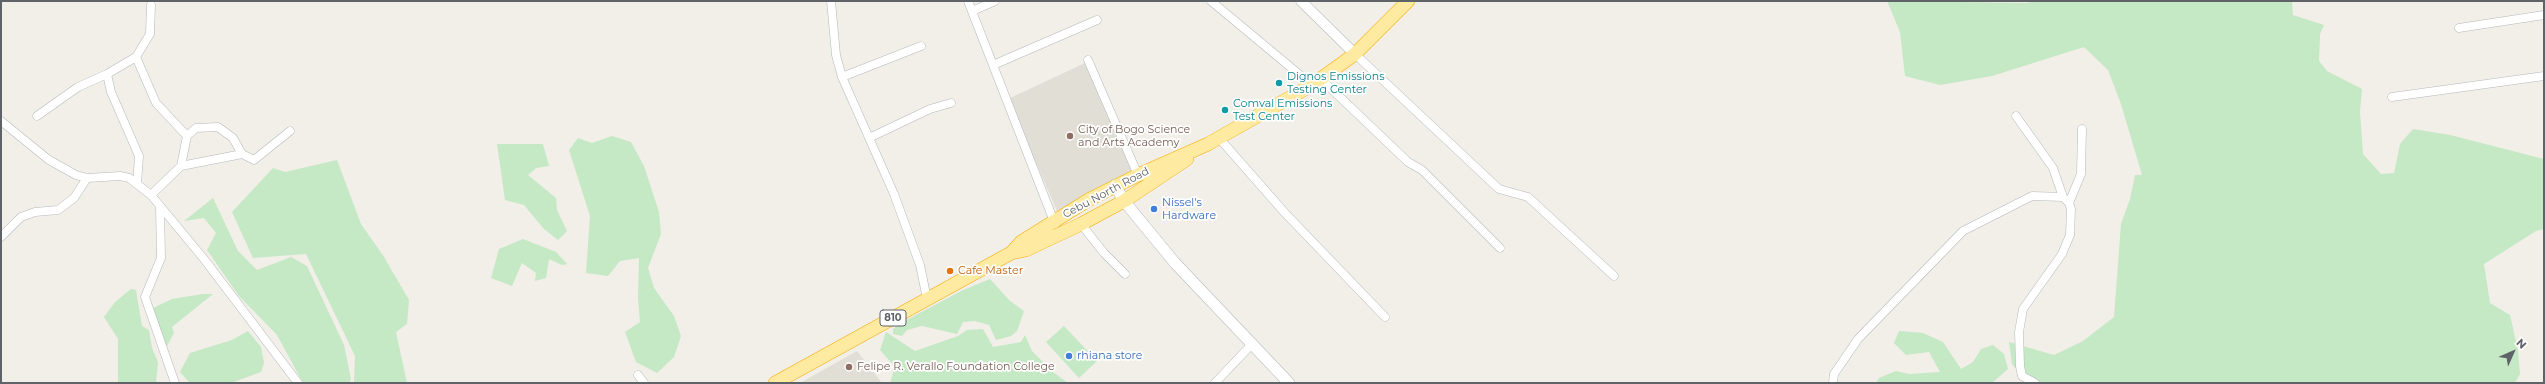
<!DOCTYPE html>
<style>
body{margin:0}
#map{position:relative;width:2545px;height:384px;overflow:hidden;background:#f1efe8;font-family:Montserrat,sans-serif}
canvas{display:block}
.frame{position:absolute;inset:0;border:2px solid #5f6368;pointer-events:none}
.north{position:absolute;left:2493px;top:332px;width:40px;height:40px;-webkit-text-stroke:3px #fff;paint-order:stroke;rotate:45deg;font-size:11px;font-weight:700;line-height:16px;text-align:center;color:#5f6368}
.north::after{content:'';display:block;margin:auto;width:14px;height:18px;background:#5f6368;clip-path:polygon(50% 0,100% 100%,50% 72%,0 100%)}
</style>
<div id="map">
<canvas width="2545" height="384"></canvas>
<div class="frame"></div>
<div class="north">N</div>
</div>
<script>
const ctx = document.querySelector('canvas').getContext('2d');
ctx.lineJoin = 'round';
function fillPath(path, color) {
  ctx.fillStyle = color;
  ctx.fill(path, 'evenodd');
}
function shape(rows) {
  const path = new Path2D();
  for (const r of rows) {
    path.moveTo(r[0], r[1]);
    for (let i = 2; i < r.length; i += 2) path.lineTo(r[i], r[i + 1]);
  }
  return path;
}
function strokePath(path, color, width, dash) {
  ctx.strokeStyle = color;
  ctx.lineWidth = width;
  ctx.lineCap = dash ? 'butt' : 'round';
  ctx.setLineDash(dash || []);
  ctx.stroke(path);
}
function drawText(font, color, halo, rows, align = 'center') {
  ctx.font = font + ' Montserrat,sans-serif';
  ctx.lineWidth = 3.5;
  ctx.setLineDash([]);
  ctx.textBaseline = 'middle';
  ctx.strokeStyle = halo;
  ctx.fillStyle = color;
  for (const [text, x, y, turn = 0] of rows) {
    ctx.save();
    ctx.translate(x, y);
    ctx.rotate((+turn || 0) * Math.PI / 180);
    ctx.textAlign = isNaN(turn) ? turn : align;
    if (halo) ctx.strokeText(text, 0, 0);
    ctx.fillText(text, 0, 0);
    ctx.restore();
  }
}
const education = shape([
 [1085,63,1133,173,1058,213,1008,99],
 [857,351,882,383,800,383]
]);
const green = shape([
 [1887,1,2028,3,2030,1,2292,1,2293,15,2324,25,2320,34,2319,61,2327,71,2362,89,2360,112,2363,154,2381,174,2394,173,2400,144,2413,129,2450,135,2544,159,2544,229,2536,231,2484,264,2490,303,2510,315,2518,351,2520,374,2515,383,2028,383,2012,364,2009,342,2054,355,2083,341,2114,317,2121,224,2130,199,2135,175,2142,175,2121,104,2108,70,2084,47,1992,76,1940,85,1905,76,1900,32],
 [612,136,631,142,644,166,659,212,661,234,648,268,654,288,674,316,681,336,674,357,657,373,636,362,625,332,640,322,638,298,639,258,620,261,608,276,586,273,590,216,569,150,578,138,592,143],
 [497,144,543,144,549,166,536,168,528,175,556,198,557,210,567,231,558,240,544,229,524,205,505,200],
 [337,160,361,224,384,257,409,300,407,324,396,332,407,383,354,383,355,356,306,254,253,258,232,212,273,168,285,172],
 [213,198,238,251,257,270,291,257,307,266,344,345,351,379,349,383,303,383,277,335,239,296,207,250,216,233,204,218,184,221],
 [523,239,556,252,567,264,562,265,549,259,546,278,535,281,536,273,522,263,512,286,491,278,499,249],
 [990,279,1010,301,1024,311,1017,331,1011,336,996,340,989,325,975,321,963,322,957,334,922,326,907,330,902,336,893,334,893,329,899,324,963,290],
 [131,289,136,290,142,326,149,330,152,348,158,362,156,383,118,383,118,339,104,317,115,302],
 [203,294,213,294,172,327,174,333,167,346,155,329,151,309,172,299],
 [1064,326,1097,361,1079,378,1046,342],
 [983,329,993,347,1021,342,1025,335,1032,351,1053,372,1068,383,890,383,895,367,880,350,886,332,915,351,958,336,967,330],
 [248,331,261,347,264,363,261,372,231,383,190,383,180,372,190,353,232,340],
 [1899,331,1923,333,1943,342,1961,369,1973,362,1981,349,1993,345,2004,354,2008,369,1992,383,1876,383,1879,378,1896,371,1909,374,1940,372,1929,352,1906,355,1894,343]
]);
const minor = shape([
 [831,1,836,55,842,77,894,194,920,265,927,299],
 [968,1,1055,224],
 [1211,1,1312,85],
 [972,11,995,1],
 [2459,28,2544,15],
 [1355,54,1499,189,1528,197,1614,276],
 [136,57,156,103,187,136],
 [1088,60,1138,175],
 [993,65,1097,20],
 [107,74,111,92,139,156,137,184],
 [842,77,921,46],
 [1321,79,1408,162,1422,170,1500,248],
 [2392,97,2544,76],
 [37,116,78,87,107,74,136,57,150,34,151,5],
 [2016,116,2053,168,2063,197],
 [1,121,49,160,76,175,87,178,120,176,129,178,151,195,204,259,298,383],
 [869,138,930,109,951,103],
 [1219,138,1285,213,1385,317],
 [181,166,187,136,196,128,218,127,233,138,242,154],
 [151,195,181,166,242,154,254,160,290,131],
 [2069,203,2081,174,2082,129],
 [160,207,161,258,145,297,175,383],
 [1081,224,1104,253,1125,274],
 [1,237,21,217,35,212,58,210,74,198,87,178],
 [638,375,644,383],
 [1215,383,1253,343],
 [1833,383,1834,374,1858,339,1963,231,2032,196,2063,197,2069,203,2071,209,2070,235,2062,254,2023,309,2019,332,2020,366,2022,376,2035,383]
]);
const tertiary = shape([
 [1301,1,1355,54]
]);
const secondary = shape([
 [1115,185,1124,201,1175,263,1289,383]
]);
const trunk = shape([
 [1011,253,1026,250,1081,224,1124,201,1187,159],
 [775,383,1011,253,1021,242,1090,199,1138,175,1208,144,1312,85,1355,54,1408,1]
]);
const markers = [
 [1279,83,4,"#0f9aa8"],
 [1225,110,4,"#0f9aa8"],
 [1070,136,4,"#8d6e63"],
 [1154,209,4,"#3f7fe0"],
 [950,271,4,"#e8710a"],
 [1069,356,4,"#3f7fe0"],
 [849,367,4,"#8d6e63"]
];
const shields = [
 [893,318,26]
];
const shieldNames = [
 ["810",893,318]
];
const cultureNames = [
 ["Dignos Emissions",1287,77],
 ["Testing Center",1287,90],
 ["Comval Emissions",1233,104],
 ["Test Center",1233,117]
];
const educationNames = [
 ["City of Bogo Science",1078,130],
 ["and Arts Academy",1078,143],
 ["Felipe R. Verallo Foundation College",857,367]
];
const streetNames = [
 ["Cebu North Road",1106,193,-28]
];
const shopNames = [
 ["Nissel's",1162,203],
 ["Hardware",1162,216],
 ["rhiana store",1077,356]
];
const foodNames = [
 ["Cafe Master",958,271]
];
fillPath(education, '#e1ded6');
fillPath(green, '#c5e8c5');
strokePath(minor, '#b5b8bc', 9);
strokePath(tertiary, '#b5b8bc', 11);
strokePath(secondary, '#b6babf', 12);
strokePath(trunk, '#f9ab00', 14);
strokePath(minor, '#fff', 8);
strokePath(tertiary, '#fff', 10);
strokePath(secondary, '#fff', 11);
strokePath(trunk, '#feeaa1', 13);
for (const [x, y, r, color] of markers) {
  const dot = new Path2D();
  dot.arc(x, y, r, 0, 2 * Math.PI);
  ctx.fillStyle = color;
  ctx.fill(dot);
  strokePath(dot, '#fff', 1.5);
}
for (const [x, y, w] of shields) {
  const box = new Path2D();
  box.roundRect(x - w / 2, y - 8, w, 16, 3);
  ctx.fillStyle = '#fff';
  ctx.fill(box);
  strokePath(box, '#5f6368', 1);
}
drawText('bold 10px', '#5f6368', null, shieldNames);
drawText('11px', '#0d838f', '#fff', cultureNames, 'left');
drawText('11px', '#785e54', '#fff', educationNames, 'left');
drawText('11px', '#5f6368', '#fff', streetNames);
drawText('11px', '#366cbe', '#fff', shopNames, 'left');
drawText('11px', '#c56008', '#fff', foodNames, 'left');
</script>
